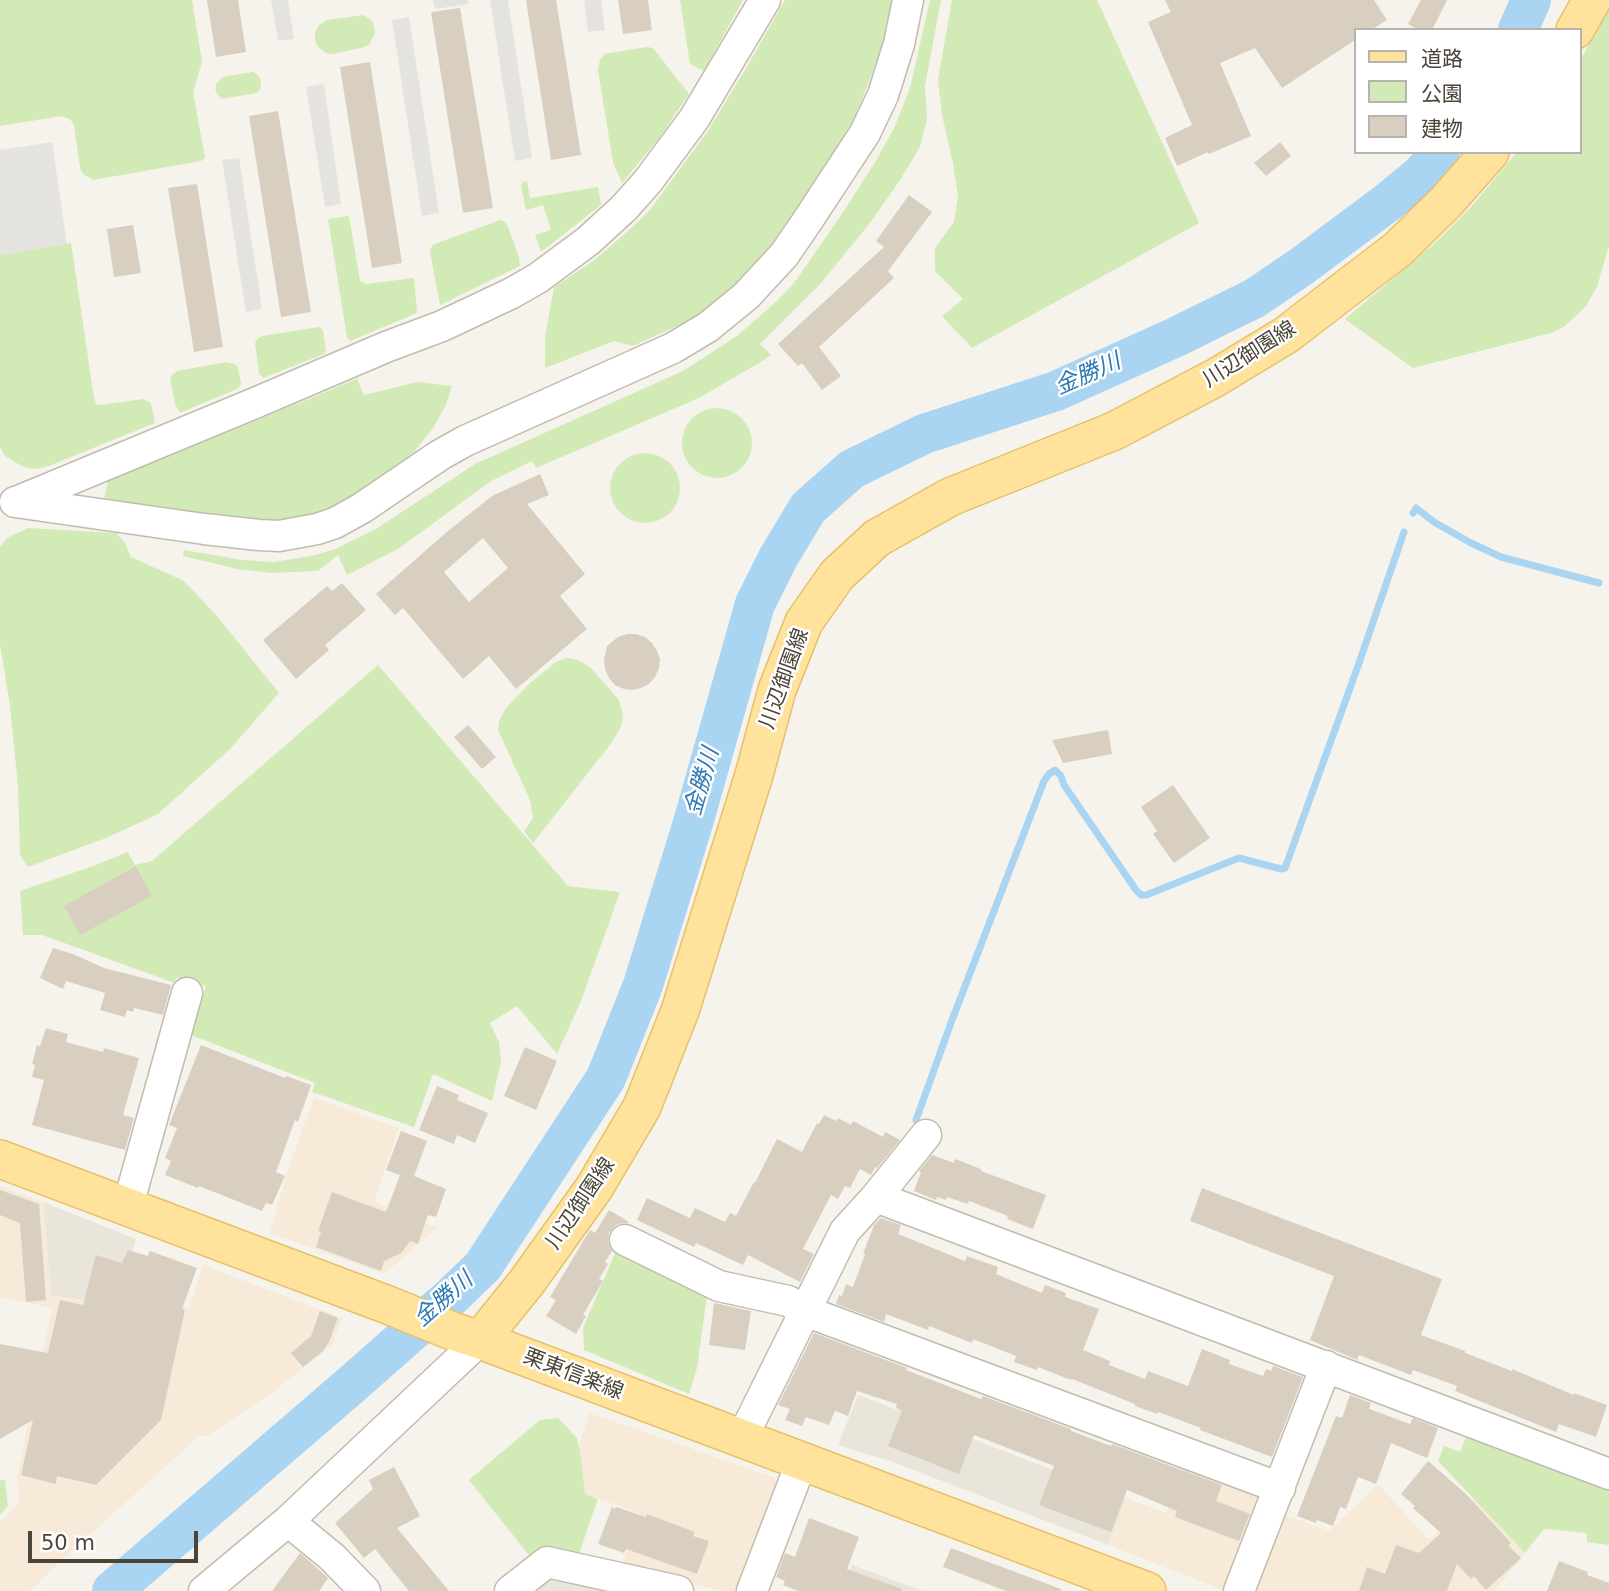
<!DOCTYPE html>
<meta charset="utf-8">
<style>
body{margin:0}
#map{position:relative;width:1609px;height:1591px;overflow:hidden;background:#f6f3ec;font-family:"DejaVu Sans","Noto Sans JP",sans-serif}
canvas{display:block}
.legend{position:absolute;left:1354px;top:28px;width:228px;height:126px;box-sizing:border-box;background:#fff;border:2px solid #b7b4b0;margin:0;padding:9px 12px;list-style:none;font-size:21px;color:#4b4439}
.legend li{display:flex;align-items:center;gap:14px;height:35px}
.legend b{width:35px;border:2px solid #b7b4b0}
.scale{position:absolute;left:28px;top:1531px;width:170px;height:32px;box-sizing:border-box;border:4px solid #4b4439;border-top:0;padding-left:9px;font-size:21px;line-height:24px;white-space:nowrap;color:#4b4439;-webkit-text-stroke:5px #fff;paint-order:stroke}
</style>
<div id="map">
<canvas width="1609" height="1591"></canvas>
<ul class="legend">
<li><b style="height:9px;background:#ffe39c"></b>道路</li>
<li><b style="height:19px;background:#d2eab5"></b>公園</li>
<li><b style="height:19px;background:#d8cfc1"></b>建物</li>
</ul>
<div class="scale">50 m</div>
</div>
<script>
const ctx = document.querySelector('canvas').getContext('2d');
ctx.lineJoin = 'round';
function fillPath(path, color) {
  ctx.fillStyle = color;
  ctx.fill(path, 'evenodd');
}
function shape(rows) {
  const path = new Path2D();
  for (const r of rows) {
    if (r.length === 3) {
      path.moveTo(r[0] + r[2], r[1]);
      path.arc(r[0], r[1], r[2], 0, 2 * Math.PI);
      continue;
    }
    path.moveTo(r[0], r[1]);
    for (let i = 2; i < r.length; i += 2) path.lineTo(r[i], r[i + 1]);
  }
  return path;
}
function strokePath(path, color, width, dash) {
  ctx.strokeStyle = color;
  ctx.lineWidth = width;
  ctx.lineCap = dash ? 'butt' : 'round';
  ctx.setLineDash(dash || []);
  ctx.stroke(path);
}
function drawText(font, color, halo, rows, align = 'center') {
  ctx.font = font + ' "DejaVu Sans","Noto Sans JP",sans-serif';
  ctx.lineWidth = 5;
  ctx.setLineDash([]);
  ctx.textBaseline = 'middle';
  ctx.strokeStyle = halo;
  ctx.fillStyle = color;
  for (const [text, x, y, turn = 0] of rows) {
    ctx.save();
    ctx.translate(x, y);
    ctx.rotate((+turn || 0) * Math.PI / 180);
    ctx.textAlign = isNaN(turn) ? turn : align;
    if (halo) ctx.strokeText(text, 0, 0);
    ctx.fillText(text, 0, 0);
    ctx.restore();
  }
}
const residential = shape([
 [43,1202,136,1239,118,1304,51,1296],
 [858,1395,1126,1498,1108,1545,893,1462,838,1445],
 [852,1565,923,1591,843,1591],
 [554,1574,628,1591,527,1591]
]);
const commercial = shape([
 [314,1098,399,1128,374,1202,437,1228,384,1274,270,1233,288,1169],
 [0,1186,43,1202,51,1296,118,1304,124,1282,189,1308,203,1265,342,1318,332,1345,267,1397,207,1436,199,1436,52,1569,30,1591,0,1591,0,1523,19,1503,17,1476,52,1308,0,1297],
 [590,1413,775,1478,779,1488,738,1591,724,1591,621,1568,640,1513,585,1494,579,1444],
 [1185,1463,1259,1491,1264,1502,1232,1585,1223,1590,1108,1545,1126,1498,1166,1513],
 [1378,1484,1429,1540,1475,1499,1525,1553,1495,1591,1251,1591,1282,1514,1329,1531]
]);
const green = shape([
 [0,0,192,0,202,62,193,92,205,158,201,161,93,180,83,174,80,168,74,125,70,119,62,116,0,126],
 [680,0,743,0,704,71,690,64],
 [785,0,896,0,885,40,854,120,815,184,764,254,725,296,690,320,633,346,614,341,545,368,545,337,554,287,592,262,625,234,649,211,708,131,748,65],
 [930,0,941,0,925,86,927,119,920,147,900,180,870,223,821,283,760,344,771,355,764,360,699,398,536,468,532,461,491,481,398,549,347,575,338,555,318,571,271,573,237,569,183,556,184,550,242,560,274,562,316,555,335,549,376,529,475,464,683,371,737,336,778,300,794,283,844,211,877,159,895,126,910,88],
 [952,0,1097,0,1199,223,972,348,942,316,963,299,935,271,935,248,954,222,958,197,953,163,942,115,938,80],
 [1609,9,1609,245,1597,287,1586,306,1565,326,1551,333,1413,368,1345,319,1435,243,1471,207,1517,152,1579,152,1579,62],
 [364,15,372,21,374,27,375,33,369,45,361,48,333,54,326,53,319,48,315,41,315,32,319,25,327,20],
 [647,47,653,48,689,94,660,137,622,183,613,162,598,70,600,60,604,54],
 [253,72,259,76,261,83,260,90,256,93,222,99,217,94,215,88,217,83,222,77],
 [527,181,530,198,598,187,601,205,541,252,535,235,551,230,543,205,526,210,521,186,523,182],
 [349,216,360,281,366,284,414,278,417,313,350,341,347,337,328,219],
 [500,220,505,222,508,227,519,257,520,266,440,305,430,252,432,245],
 [71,243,94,398,96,404,101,405,143,399,151,403,155,423,49,466,35,469,24,467,13,461,5,456,0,447,0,255],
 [319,327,323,330,326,352,324,354,263,378,259,373,255,343,258,338,262,336],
 [226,362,235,364,238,368,241,383,239,388,180,413,175,404,170,378,173,374,177,371],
 [357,379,364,395,417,382,452,386,446,405,433,428,414,452,379,482,331,509,298,518,264,523,104,500,108,481],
 [717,443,35],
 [645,488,35],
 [28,528,116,533,125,543,131,557,184,581,217,616,279,693,230,749,158,814,106,838,28,867,20,855,18,786,10,706,0,644,0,547,7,538],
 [567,658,578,660,591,668,619,700,623,715,621,727,609,746,533,843,524,831,533,818,530,800,498,730,499,721,506,708,529,684,556,662],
 [378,665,568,886,620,892,581,1001,557,1054,517,1006,490,1023,499,1042,501,1061,492,1101,433,1074,414,1127,312,1092,315,1083,191,1035,206,986,176,978,175,983,42,935,23,935,20,891,96,865,128,852,135,865,152,861],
 [616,1251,707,1296,697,1368,689,1394,584,1350,583,1328],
 [558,1418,577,1438,580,1451,585,1494,598,1499,577,1559,532,1559,469,1480,540,1420],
 [1467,1435,1609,1488,1609,1545,1587,1542,1587,1533,1544,1529,1525,1553,1438,1461,1444,1446,1460,1452],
 [0,1480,5,1480,8,1506,0,1515]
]);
const parking = shape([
 [271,0,288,0,294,39,278,41],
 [433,0,468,0,469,4,435,9],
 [490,0,508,0,532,158,515,161],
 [584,0,601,0,605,30,588,32],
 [409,17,439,213,422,216,392,20],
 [324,84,341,204,325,207,306,87],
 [52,142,67,244,0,255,0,150],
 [239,158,262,309,246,312,222,160]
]);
const stream = shape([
 [1413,513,1416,508,1434,522,1471,543,1501,557,1599,583],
 [916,1120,952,1020,1044,781,1049,774,1055,770,1061,776,1064,785,1136,890,1141,895,1146,895,1239,858,1281,869,1285,868,1358,666,1404,532]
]);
const river = shape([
 [1518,30,1531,0],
 [112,1591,351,1385,451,1297,483,1266,606,1078,643,985,693,823,755,604,778,558,808,508,852,469,924,434,1056,391,1176,337,1255,298,1302,266,1388,202,1422,174,1440,152]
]);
const building = shape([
 [207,0,238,0,246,52,216,57],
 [526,0,556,0,581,155,551,160],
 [618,0,648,0,652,30,623,34],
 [1165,0,1374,0,1387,20,1371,30,1355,30,1355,40,1282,88,1255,48,1220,63,1251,136,1209,154,1208,152,1177,166,1165,138,1192,125,1148,22,1171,12],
 [1421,0,1447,0,1432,30,1419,30,1408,24],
 [460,8,493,208,463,213,431,12],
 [370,62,402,263,372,268,340,67],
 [278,111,311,312,281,317,249,116],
 [1280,142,1291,156,1266,176,1254,163],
 [197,184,223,347,194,352,168,188],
 [909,195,932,212,888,271,894,278,819,347,841,376,822,390,802,363,798,366,778,344,884,247,876,241],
 [133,225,141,273,114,277,107,229],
 [540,474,549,495,527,504,585,574,560,596,587,629,516,689,489,656,463,679,403,608,395,615,376,594,448,531,492,496],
 [483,538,508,568,469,602,444,572],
 [342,583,366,610,325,645,329,650,296,679,263,640,327,586,332,591],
 [627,634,636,634,645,637,652,643,657,651,660,659,659,668,655,677,649,684,641,688,632,690,624,689,615,685,609,678,605,669,604,660,607,646,618,637],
 [468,725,496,757,482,769,454,737],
 [1108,730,1112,754,1063,763,1052,740],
 [1173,785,1210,838,1174,863,1153,834,1157,831,1141,807],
 [136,866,152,896,80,935,64,906],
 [53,948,73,954,104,968,171,985,163,1015,134,1008,133,1012,127,1010,125,1017,100,1010,105,993,66,981,63,989,40,978],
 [46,1028,68,1034,66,1042,103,1052,104,1048,139,1058,123,1115,134,1118,125,1150,32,1125,44,1080,32,1077,35,1065,32,1064,37,1045,40,1046],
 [201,1045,285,1078,286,1076,311,1085,298,1122,295,1120,276,1172,285,1176,272,1205,266,1203,262,1211,199,1186,198,1188,165,1175,171,1161,165,1158,177,1128,169,1125],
 [525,1047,557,1061,536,1110,504,1096],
 [437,1086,459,1095,457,1100,488,1113,475,1143,457,1135,454,1144,419,1130],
 [824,1115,836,1121,838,1118,851,1125,853,1121,883,1137,885,1132,900,1140,877,1168,875,1167,871,1175,860,1169,850,1188,845,1186,838,1199,831,1195,803,1249,814,1254,800,1282,748,1255,743,1265,696,1243,694,1247,637,1220,647,1198,690,1218,695,1208,725,1222,730,1213,736,1216,754,1182,755,1183,777,1139,802,1152,817,1123,819,1124],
 [401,1131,427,1141,414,1176,446,1189,436,1217,428,1215,418,1244,410,1241,401,1253,384,1261,381,1271,316,1247,321,1232,318,1231,332,1192,386,1212,400,1175,386,1170],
 [932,1155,954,1163,955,1159,981,1169,981,1171,1046,1195,1033,1229,1007,1219,1008,1216,969,1201,968,1204,947,1197,946,1200,937,1197,936,1200,914,1191,921,1172,919,1171],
 [1202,1188,1442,1279,1421,1335,1465,1351,1465,1353,1512,1371,1512,1369,1574,1395,1574,1393,1607,1405,1596,1437,1559,1424,1556,1432,1455,1391,1457,1386,1413,1370,1411,1375,1359,1355,1357,1360,1310,1340,1334,1276,1190,1221],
 [0,1190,39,1204,46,1300,26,1302,20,1223,0,1215],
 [609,1210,629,1222,628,1223,623,1223,616,1225,609,1233,608,1242,612,1251,605,1262,608,1264,599,1279,603,1281,583,1315,586,1316,576,1334,546,1316,556,1300,550,1297,588,1233,590,1230,595,1233],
 [881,1218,901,1225,898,1234,965,1261,967,1256,998,1267,996,1274,1042,1293,1045,1285,1066,1293,1065,1297,1099,1309,1083,1350,1110,1361,1109,1365,1145,1379,1148,1371,1188,1386,1202,1349,1230,1360,1229,1364,1263,1376,1266,1369,1271,1371,1273,1366,1303,1377,1272,1457,1200,1430,1201,1428,1158,1412,1157,1414,1135,1406,1135,1404,1072,1379,1071,1380,1038,1367,1037,1370,1014,1362,1016,1356,973,1339,972,1343,929,1326,928,1330,886,1314,884,1322,836,1304,839,1295,842,1296,846,1284,853,1287,865,1254,863,1254,874,1225],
 [128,1250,148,1256,150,1251,197,1268,182,1309,185,1310,161,1420,96,1485,57,1476,56,1484,21,1475,33,1420,0,1439,0,1344,48,1353,60,1300,83,1305,96,1255,122,1263],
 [714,1303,751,1311,745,1350,709,1345],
 [320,1311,338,1318,329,1342,323,1351,303,1367,291,1353,311,1336],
 [814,1333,907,1368,906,1370,981,1399,983,1396,1071,1429,1071,1431,1111,1446,1112,1444,1222,1485,1216,1501,1250,1514,1239,1541,1175,1517,1177,1511,1127,1490,1111,1532,1039,1505,1054,1466,974,1435,959,1474,888,1446,902,1411,896,1408,897,1404,857,1391,848,1416,835,1411,829,1425,806,1417,802,1426,785,1420,790,1409,778,1405],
 [1350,1395,1371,1403,1369,1409,1410,1424,1413,1418,1438,1428,1427,1458,1391,1443,1376,1484,1358,1477,1346,1509,1340,1507,1333,1526,1317,1520,1316,1523,1297,1516,1336,1416,1342,1418],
 [1428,1461,1466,1494,1511,1543,1508,1545,1521,1558,1486,1590,1474,1576,1471,1579,1457,1564,1447,1591,1359,1591,1367,1567,1385,1574,1396,1545,1419,1553,1441,1533,1413,1508,1415,1506,1401,1494],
 [394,1467,420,1516,397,1528,449,1591,409,1591,375,1549,364,1558,335,1523,373,1489,369,1480],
 [612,1507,615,1509,616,1507,646,1517,647,1514,695,1532,693,1536,709,1541,697,1574,626,1549,624,1553,598,1544],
 [809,1518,859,1537,847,1569,902,1589,901,1591,798,1591,783,1585,785,1581,776,1577,785,1553,795,1557],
 [951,1548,1061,1589,1061,1591,1006,1591,943,1567],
 [300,1553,328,1578,319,1591,272,1591],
 [1559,1561,1588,1572,1587,1575,1609,1583,1609,1591,1547,1591]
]);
const minor = shape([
 [15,502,204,529,259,535,279,536,317,529,335,523,362,508,440,455,465,441,673,348,708,327,746,296,784,255,806,223,865,133,883,95,899,44,908,0],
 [16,502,255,403,386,347,442,326,512,293,538,278,588,241,624,208,648,181,694,119,765,0],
 [876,1197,926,1135],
 [127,1209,187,993],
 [625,1240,719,1286,788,1301,805,1311,1280,1488],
 [742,1438,845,1231,876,1197,1609,1474],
 [288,1521,332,1557,365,1591],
 [204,1591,288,1521,480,1340],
 [510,1591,547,1562,678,1591],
 [752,1591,802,1461],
 [1239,1591,1326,1366]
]);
const major = shape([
 [1575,30,1592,0],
 [0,1159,388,1305,452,1331,480,1340,1147,1591],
 [480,1340,526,1283,594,1188,642,1107,680,1011,754,775,777,690,804,622,837,575,877,538,950,497,1114,431,1215,378,1286,335,1398,249,1446,202,1490,152]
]);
const streetNames = [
 ["川辺御園線",1250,355,-32],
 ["川辺御園線",785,679,-70],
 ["川辺御園線",581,1204,-56],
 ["栗東信楽線",573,1375,21]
];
const waterNames = [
 ["金勝川",1088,375,-24],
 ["金勝川",703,782,-74],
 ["金勝川",444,1300,-41]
];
fillPath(residential, '#eae5da');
fillPath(commercial, '#f7ead8');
fillPath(green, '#d2eab5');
fillPath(parking, '#e5e3e0');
strokePath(stream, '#a9d4f2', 7);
strokePath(river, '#a9d4f2', 40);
fillPath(building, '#d8cfc1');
strokePath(minor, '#c2bbae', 33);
strokePath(major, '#e6c16a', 40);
strokePath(minor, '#fff', 30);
strokePath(major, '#ffe39c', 37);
drawText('21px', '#4b4439', '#fff', streetNames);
drawText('italic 23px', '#2e7ab2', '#fff', waterNames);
</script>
